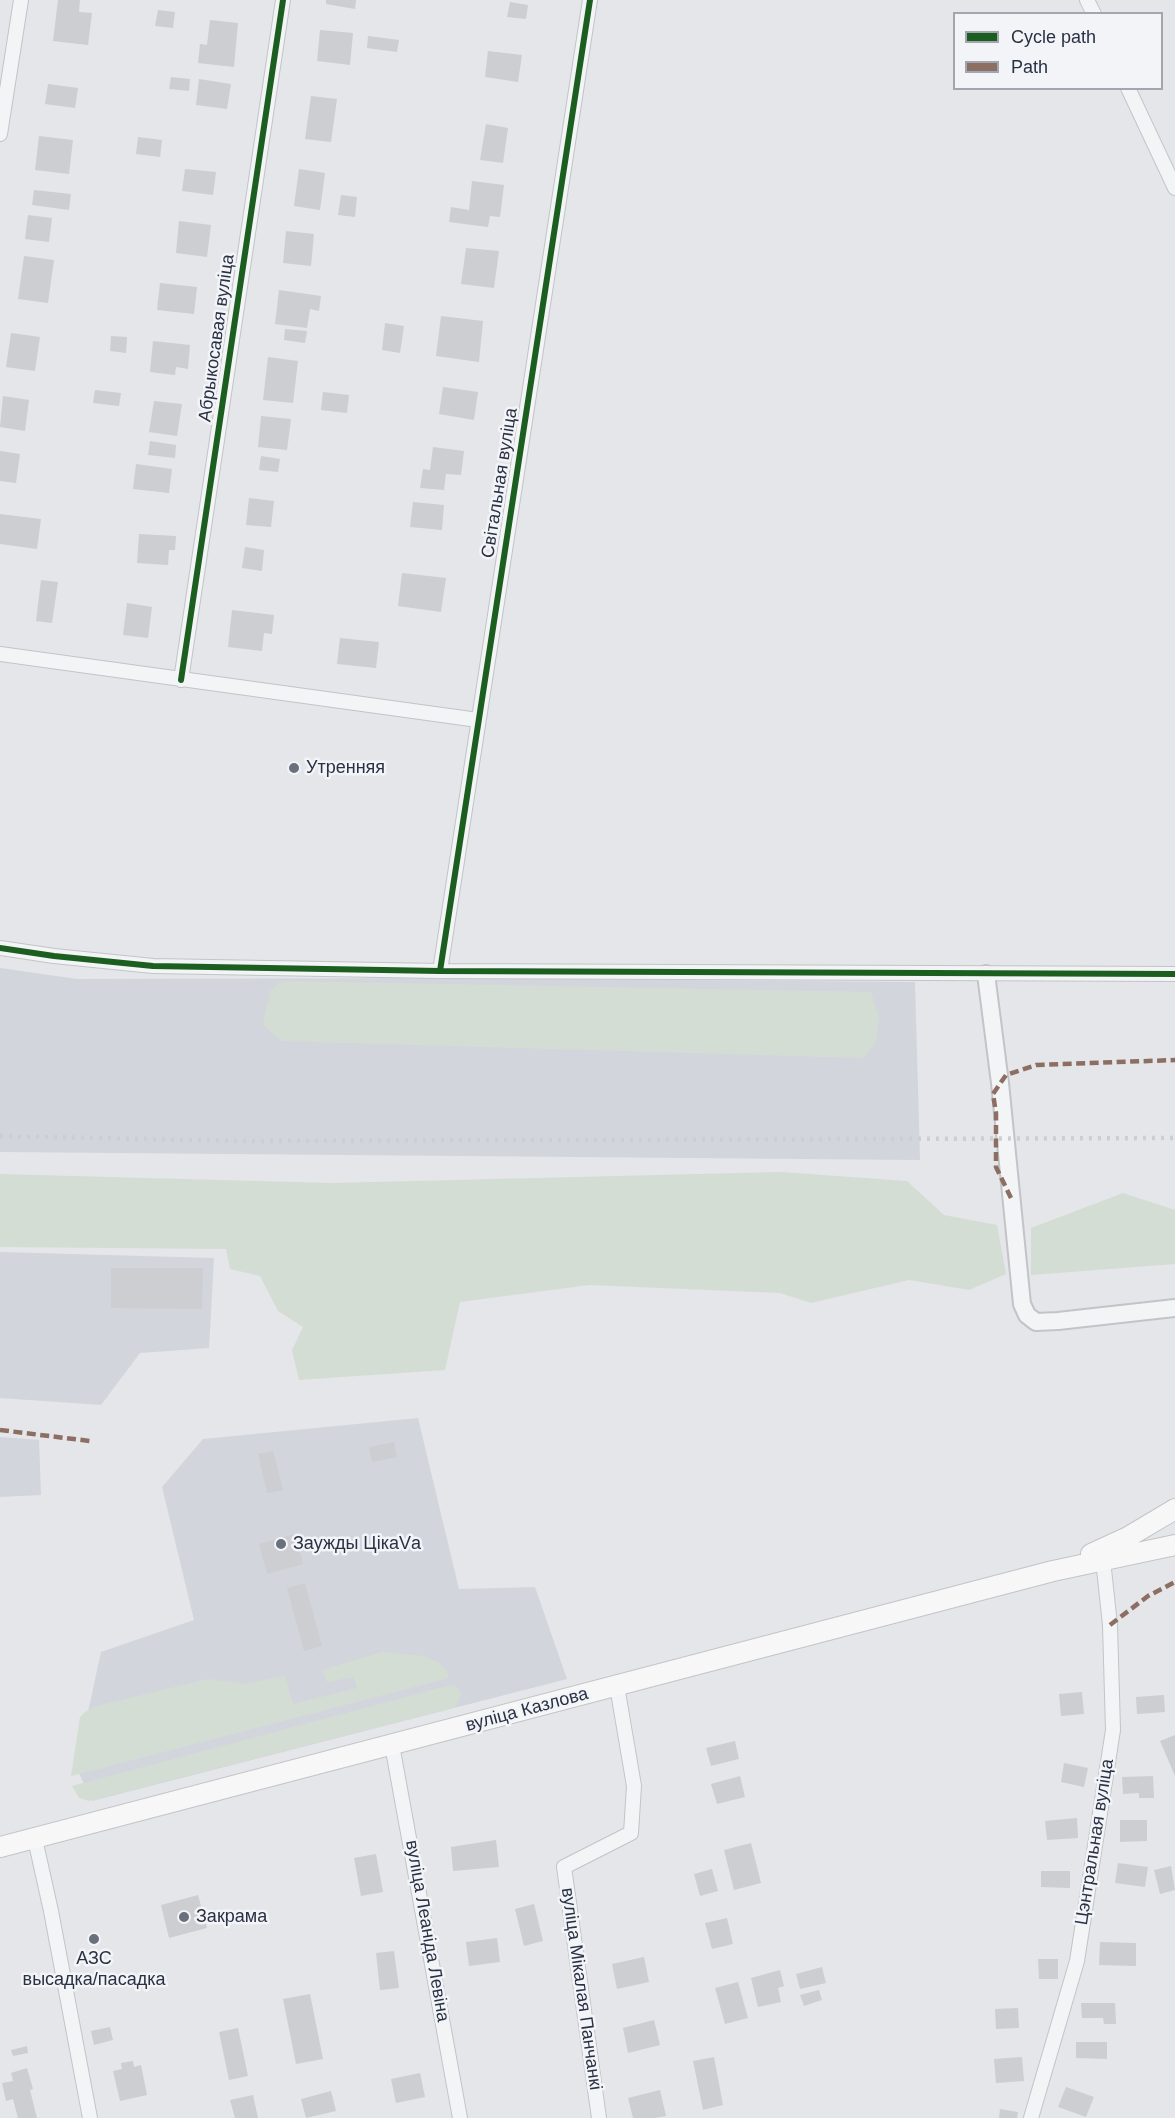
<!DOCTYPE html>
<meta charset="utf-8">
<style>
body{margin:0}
#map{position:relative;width:1175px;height:2118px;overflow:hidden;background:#e4e6e9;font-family:Helvetica,sans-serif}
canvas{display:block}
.legend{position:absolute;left:953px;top:12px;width:210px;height:78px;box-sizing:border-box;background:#f2f4f8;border:2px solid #a2a6b0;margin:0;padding:8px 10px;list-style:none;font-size:18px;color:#2a3143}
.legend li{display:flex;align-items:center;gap:12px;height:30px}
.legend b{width:30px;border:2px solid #a2a6b0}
</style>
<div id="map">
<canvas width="1175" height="2118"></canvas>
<ul class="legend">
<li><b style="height:8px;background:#1b5e20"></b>Cycle path</li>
<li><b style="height:8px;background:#8d6e63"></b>Path</li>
</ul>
</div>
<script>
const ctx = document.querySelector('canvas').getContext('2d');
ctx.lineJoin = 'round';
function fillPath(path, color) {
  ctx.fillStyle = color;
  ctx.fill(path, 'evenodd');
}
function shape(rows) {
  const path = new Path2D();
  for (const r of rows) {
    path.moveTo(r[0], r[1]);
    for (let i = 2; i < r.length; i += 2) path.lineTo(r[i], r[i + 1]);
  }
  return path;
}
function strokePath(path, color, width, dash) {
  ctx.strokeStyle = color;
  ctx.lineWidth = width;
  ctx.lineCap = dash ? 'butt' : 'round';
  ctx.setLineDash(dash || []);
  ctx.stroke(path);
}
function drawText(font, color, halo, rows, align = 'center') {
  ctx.font = font + ' Helvetica,sans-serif';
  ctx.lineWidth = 5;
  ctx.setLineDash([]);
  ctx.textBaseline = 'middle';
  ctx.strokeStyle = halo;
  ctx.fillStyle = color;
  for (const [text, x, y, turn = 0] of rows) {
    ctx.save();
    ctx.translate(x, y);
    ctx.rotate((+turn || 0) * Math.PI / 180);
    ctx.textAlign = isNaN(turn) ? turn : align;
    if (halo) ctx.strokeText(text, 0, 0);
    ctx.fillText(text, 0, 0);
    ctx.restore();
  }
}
const built = shape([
 [0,968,77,979,441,978,915,982,920,1160,0,1152],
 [0,1252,214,1258,209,1348,140,1353,101,1405,0,1398],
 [418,1418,459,1589,535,1587,567,1679,92,1801,76,1767,101,1652,194,1620,162,1487,203,1439],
 [0,1437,39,1440,41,1495,0,1497]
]);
const green = shape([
 [281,981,871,992,879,1018,876,1041,864,1058,282,1041,263,1025,270,991],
 [781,1172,907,1181,944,1215,997,1225,1006,1274,969,1290,909,1280,811,1303,780,1293,589,1285,460,1302,445,1370,299,1380,292,1350,303,1327,278,1311,260,1276,230,1269,226,1249,0,1247,0,1174,331,1183],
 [1123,1193,1175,1210,1175,1264,1031,1275,1031,1228],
 [382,1652,423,1656,438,1662,446,1669,449,1678,71,1776,80,1717,85,1712,97,1706,208,1679,243,1684,285,1676,293,1704,357,1688,354,1677,327,1682,322,1670],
 [455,1684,461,1694,456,1707,89,1801,79,1798,72,1786]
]);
const building = shape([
 [58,0,80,0,79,12,92,13,88,45,53,41],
 [326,0,356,0,355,9,326,4],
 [510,2,528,5,526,19,507,17],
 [158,10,175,12,173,28,155,26],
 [210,20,238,23,234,67,198,63,200,44,207,45],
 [320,30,353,33,350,65,317,61],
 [368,36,399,40,397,52,367,48],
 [488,51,522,55,518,82,485,77],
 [171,77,190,79,189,91,169,89],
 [199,79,231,84,227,109,196,105],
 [48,84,78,88,75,108,45,104],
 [311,96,337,99,331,142,305,139],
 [486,124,508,128,503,163,480,160],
 [39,136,73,140,69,174,35,170],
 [138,137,162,140,160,157,136,154],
 [185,169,216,172,213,195,182,191],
 [299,169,325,173,320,210,294,206],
 [472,181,504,185,500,217,490,216,488,227,449,222,451,207,469,210],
 [34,190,71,194,69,210,32,205],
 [341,195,357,197,355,217,338,215],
 [28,215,52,218,49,242,25,239],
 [179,221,211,225,207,257,176,253],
 [286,231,314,234,311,266,283,263],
 [466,248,499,251,494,288,461,284],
 [24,256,54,260,48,303,18,299],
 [160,283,197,287,194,314,157,310],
 [279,290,321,296,319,311,310,309,307,328,275,324],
 [441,316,483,321,479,362,436,356],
 [385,323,404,326,400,353,382,350],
 [285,329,307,331,305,343,284,340],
 [11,333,40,337,35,371,6,367],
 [111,336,127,337,126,353,110,351],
 [153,341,190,345,188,369,176,367,175,375,150,372],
 [268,357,298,361,293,403,263,400],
 [443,387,478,392,474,420,439,414],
 [95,390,121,393,119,406,93,403],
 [323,392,349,395,347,413,321,410],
 [3,396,29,400,25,431,0,427],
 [154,401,182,404,177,436,149,432],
 [261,416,291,419,287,450,258,447],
 [150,441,176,445,175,458,148,455],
 [433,447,464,451,461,475,446,474,444,490,420,488,423,469,430,470],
 [0,451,20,454,16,483,0,481],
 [261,456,280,459,278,472,259,470],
 [136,464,172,469,169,493,133,489],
 [249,498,274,501,271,527,246,525],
 [413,502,444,505,442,530,410,527],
 [0,514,41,519,37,549,0,544],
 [139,534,176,536,175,550,169,550,168,565,137,563],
 [245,547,264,550,262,571,242,568],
 [402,573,446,578,441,612,398,606],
 [41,580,58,582,52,623,36,621],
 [127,603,152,607,148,638,123,635],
 [232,610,274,615,272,634,264,633,262,651,228,647],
 [340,638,379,642,376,668,337,664],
 [111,1268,203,1268,202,1309,111,1308],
 [394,1442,397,1457,372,1462,369,1447],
 [273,1451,283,1490,267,1493,258,1454],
 [295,1534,303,1564,267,1574,259,1544],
 [305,1583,322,1646,304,1651,287,1588],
 [1082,1692,1084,1714,1061,1716,1059,1694],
 [1164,1695,1165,1712,1137,1714,1136,1697],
 [1175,1735,1175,1776,1160,1741],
 [735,1741,739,1759,711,1766,706,1748],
 [1064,1763,1088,1768,1084,1787,1061,1782],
 [740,1776,745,1797,717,1804,711,1784],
 [1153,1776,1154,1798,1139,1798,1139,1793,1123,1794,1122,1777],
 [1077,1818,1078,1838,1047,1840,1045,1821],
 [1120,1820,1147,1820,1147,1841,1120,1842],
 [496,1840,499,1867,453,1871,451,1847],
 [751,1843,761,1883,734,1890,724,1850],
 [376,1854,383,1892,361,1896,354,1858],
 [1118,1863,1148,1867,1145,1887,1115,1883],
 [1171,1866,1175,1890,1160,1894,1154,1870],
 [712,1869,718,1891,700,1896,694,1874],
 [1041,1871,1070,1871,1070,1888,1041,1887],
 [198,1895,207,1928,169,1938,161,1905],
 [534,1904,543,1941,524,1946,515,1909],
 [727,1918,733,1944,712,1949,705,1923],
 [497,1938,500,1962,469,1966,466,1942],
 [1100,1942,1136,1943,1136,1966,1099,1965],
 [394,1951,399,1988,380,1990,376,1953],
 [644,1957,649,1982,617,1989,612,1964],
 [1038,1959,1058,1959,1058,1979,1039,1979],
 [822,1967,826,1983,800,1989,796,1974],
 [780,1970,784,1986,778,1988,781,2002,758,2007,751,1978],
 [738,1982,748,2018,725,2024,715,1988],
 [819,1990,822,2000,804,2006,800,1995],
 [310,1994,323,2059,296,2064,283,1999],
 [1081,2003,1115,2003,1116,2024,1104,2024,1103,2018,1082,2018],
 [1018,2008,1019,2028,996,2029,995,2009],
 [654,2020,660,2045,628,2053,623,2028],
 [110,2027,113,2040,94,2045,91,2031],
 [238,2028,248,2076,229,2080,219,2032],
 [1076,2042,1107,2042,1107,2059,1076,2058],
 [27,2046,28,2053,13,2056,11,2050],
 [714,2057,723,2105,703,2110,693,2061],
 [1022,2057,1024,2081,996,2083,994,2059],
 [133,2061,134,2067,141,2065,147,2095,120,2101,113,2071,122,2069,121,2063],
 [27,2068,33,2089,30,2090,37,2118,18,2118,13,2099,6,2101,2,2083,13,2081,11,2073],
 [420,2073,425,2097,396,2103,391,2079],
 [1066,2087,1094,2097,1086,2117,1058,2107],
 [660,2090,666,2116,655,2118,633,2118,628,2098],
 [331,2091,336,2111,306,2118,301,2099],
 [253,2095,258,2118,235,2118,230,2100],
 [1000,2109,1018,2112,1017,2118,999,2118]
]);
const minor = shape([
 [1087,0,1094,14],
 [1128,88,1175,188],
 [0,134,21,0],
 [0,654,478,720],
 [181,680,283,0],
 [0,948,54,956,153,966,440,971,1175,974],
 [440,971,590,0],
 [392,1745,460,2118],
 [35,1839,51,1911,90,2118],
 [599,2118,564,1867,631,1833,634,1786,617,1686],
 [1031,2118,1077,1961,1113,1730,1110,1625,1103,1560]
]);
const tertiary = shape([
 [986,974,1000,1083,1022,1304,1027,1315,1036,1322,1058,1321,1175,1308]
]);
const secondary = shape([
 [1091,1554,1128,1537,1175,1509],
 [0,1847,1053,1571,1175,1545]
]);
const rail = shape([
 [0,1136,238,1141,1175,1138]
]);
const quiet = shape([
 [1011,1198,996,1167,996,1113,993,1094,1006,1075,1036,1065,1175,1060],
 [0,1430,90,1441],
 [1110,1625,1148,1596,1175,1582]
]);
const cycleway = shape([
 [181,680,283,0],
 [0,948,54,956,153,966,440,971,1175,974],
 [440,971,590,0]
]);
const markers = [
 [294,768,6,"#6b707d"],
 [281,1544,6,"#6b707d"],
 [184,1917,6,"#6b707d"],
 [94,1939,6,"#6b707d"]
];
const streetNames = [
 ["Абрыкосавая вуліца",217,338,-82],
 ["Світальная вуліца",500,483,-81],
 ["вуліца Казлова",527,1710,-15],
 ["Цэнтральная вуліца",1095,1842,-81],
 ["вуліца Леаніда Левіна",427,1931,80],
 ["вуліца Мікалая Панчанкі",581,1989,82]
];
const poiNames = [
 ["Утренняя",306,768],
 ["Заужды ЦікаVа",293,1544],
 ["Закрама",196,1917],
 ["АЗС",94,1959,"center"],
 ["высадка/пасадка",94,1980,"center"]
];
fillPath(built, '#d2d5dc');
fillPath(green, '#d4ddd4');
fillPath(building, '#ccced1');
strokePath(minor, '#c2c4c7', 16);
strokePath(tertiary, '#c2c4c7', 20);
strokePath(secondary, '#c2c4c7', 22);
strokePath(minor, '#f3f4f6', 14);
strokePath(tertiary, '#f3f4f6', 16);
strokePath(secondary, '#f7f7f7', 20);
strokePath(rail, '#cdced1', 4.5, [3, 6]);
strokePath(quiet, '#8d6e63', 4.5, [9, 4.5]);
strokePath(cycleway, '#1b5e20', 6);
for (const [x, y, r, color] of markers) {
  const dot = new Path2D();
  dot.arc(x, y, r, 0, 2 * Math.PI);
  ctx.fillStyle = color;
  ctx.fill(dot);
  strokePath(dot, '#f2f4f8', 2);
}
drawText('18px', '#2a3143', '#f2f4f8', streetNames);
drawText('18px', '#2a3143', '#f2f4f8', poiNames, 'left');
</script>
